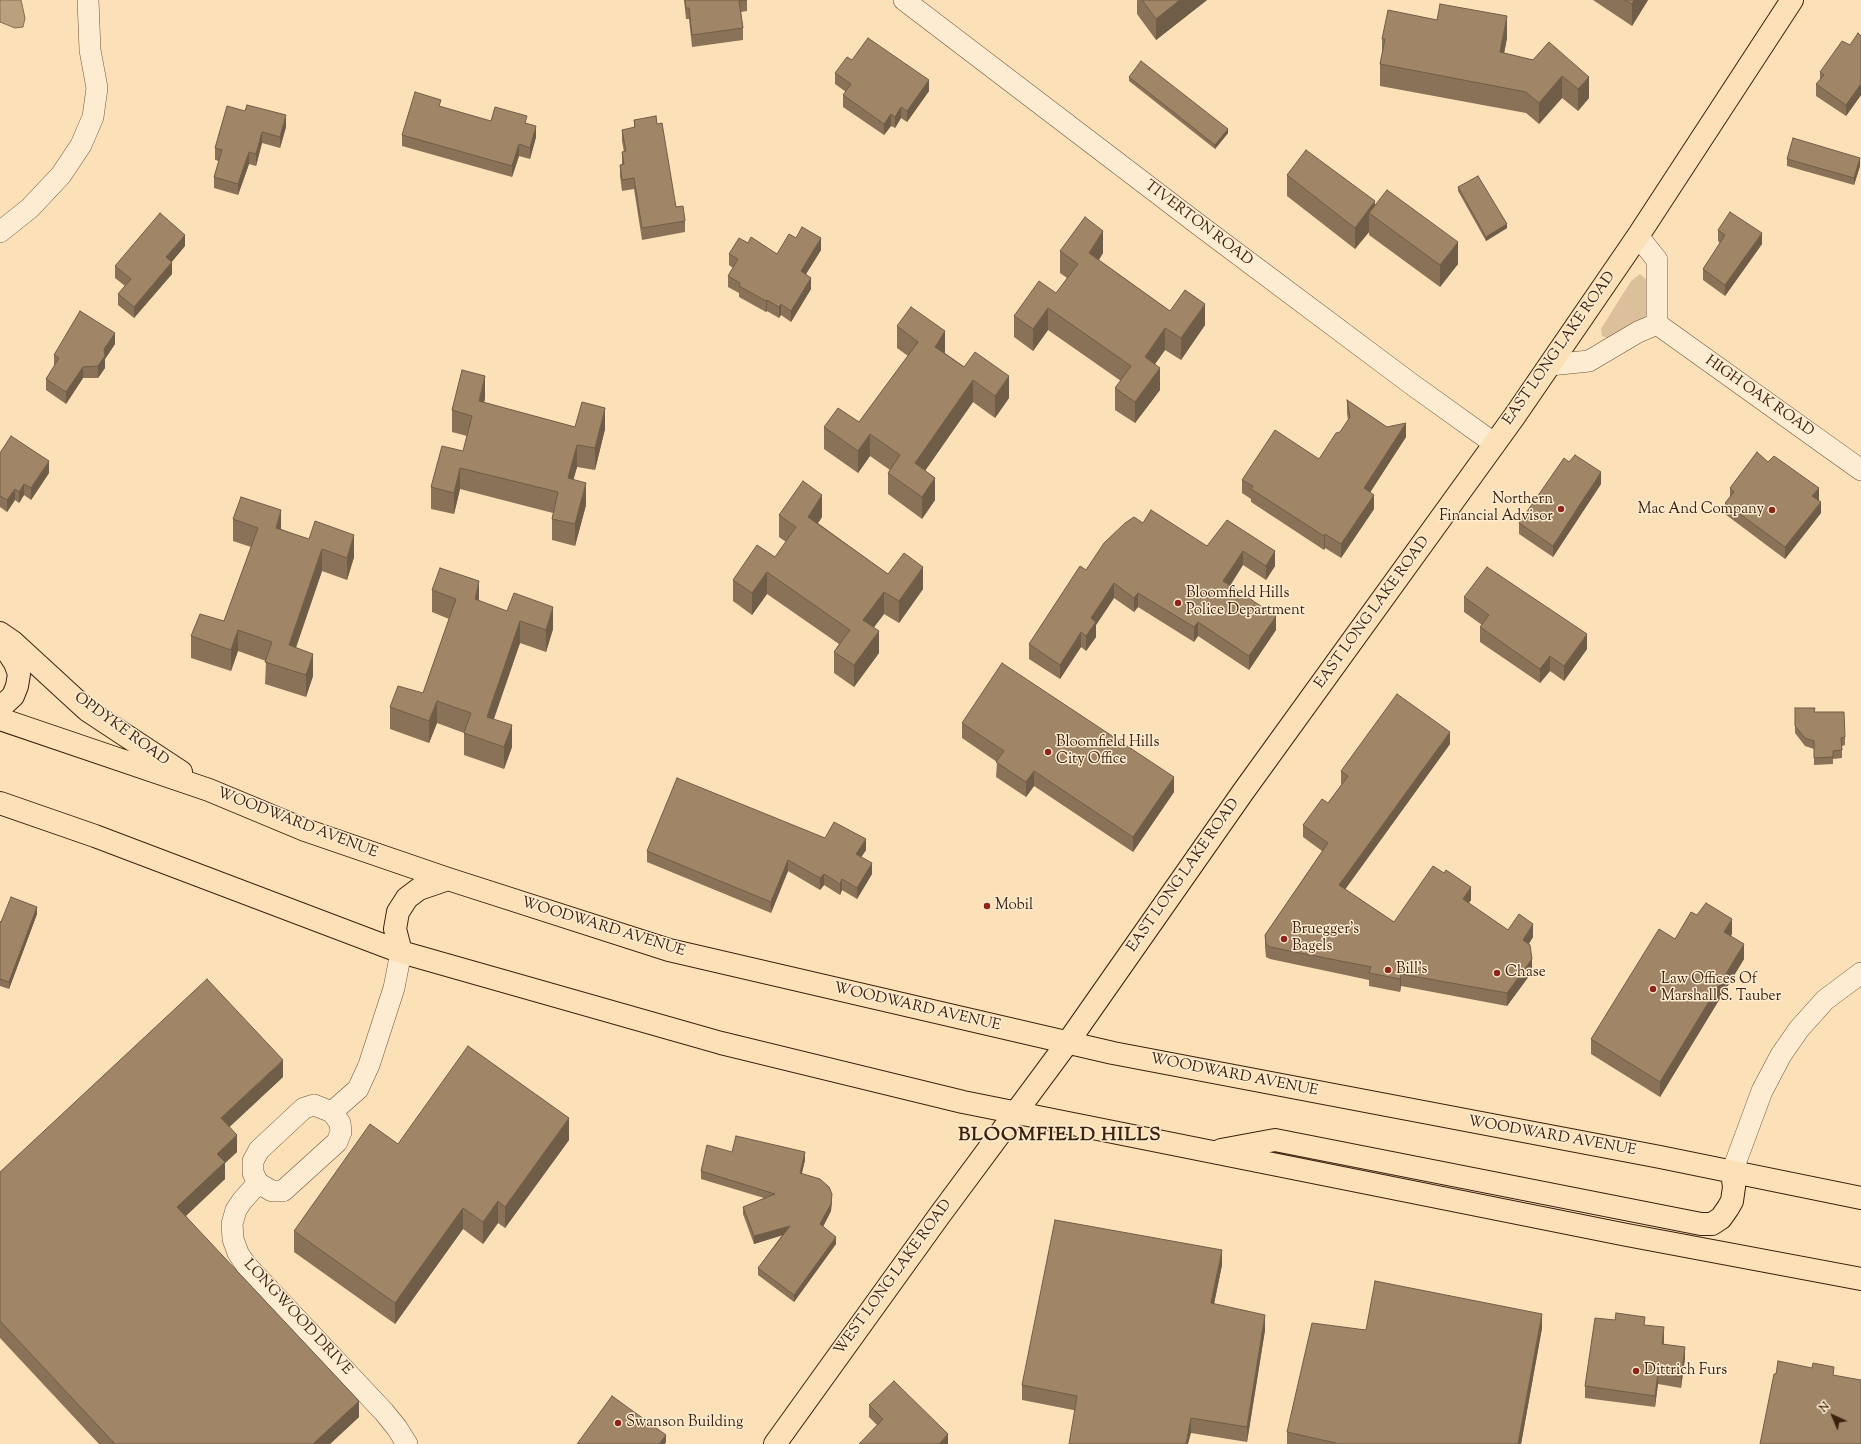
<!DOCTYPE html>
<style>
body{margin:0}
#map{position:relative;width:1861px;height:1444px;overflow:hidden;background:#fce1b8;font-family:"Sorts Mill Goudy",serif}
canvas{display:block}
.north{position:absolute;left:1813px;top:1396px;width:40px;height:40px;-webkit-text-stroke:3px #fdecd1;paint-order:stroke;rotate:316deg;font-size:11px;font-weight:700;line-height:16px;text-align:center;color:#3c210e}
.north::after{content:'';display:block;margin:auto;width:14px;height:18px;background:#3c210e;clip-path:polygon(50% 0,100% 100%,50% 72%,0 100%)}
</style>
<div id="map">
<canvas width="1861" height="1444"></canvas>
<div class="north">N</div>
</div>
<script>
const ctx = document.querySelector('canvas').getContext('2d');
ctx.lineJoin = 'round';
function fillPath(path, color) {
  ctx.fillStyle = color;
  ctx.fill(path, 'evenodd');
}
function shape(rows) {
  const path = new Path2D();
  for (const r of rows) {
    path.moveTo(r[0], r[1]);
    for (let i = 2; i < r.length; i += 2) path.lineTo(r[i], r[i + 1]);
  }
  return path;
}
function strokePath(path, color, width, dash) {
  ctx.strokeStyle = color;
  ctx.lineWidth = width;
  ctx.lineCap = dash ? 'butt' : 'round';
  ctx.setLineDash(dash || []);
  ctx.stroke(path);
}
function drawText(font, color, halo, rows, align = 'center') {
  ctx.font = font + ' "Sorts Mill Goudy",serif';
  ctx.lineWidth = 3;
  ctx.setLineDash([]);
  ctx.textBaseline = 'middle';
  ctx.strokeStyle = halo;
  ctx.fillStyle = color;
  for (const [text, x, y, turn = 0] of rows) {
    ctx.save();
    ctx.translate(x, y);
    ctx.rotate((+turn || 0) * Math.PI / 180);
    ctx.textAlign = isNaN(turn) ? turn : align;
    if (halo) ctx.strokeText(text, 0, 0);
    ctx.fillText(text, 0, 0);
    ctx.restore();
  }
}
const green = shape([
 [1640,274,1650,283,1645,322,1610,339,1602,336,1601,329,1631,281]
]);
const water = shape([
 [0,0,21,0,25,18,23,27,15,28,0,22,0,0]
]);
const minor = shape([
 [904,0,1203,228,1410,383,1495,444],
 [0,232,30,208,61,175,81,145,93,117,97,88,90,50,88,0],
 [1638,236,1657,260,1657,324],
 [1657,324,1861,470],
 [1550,365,1589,361,1638,332,1657,324],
 [314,1105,332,1112,340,1123,341,1132,337,1142,283,1191,272,1191,258,1183,253,1173,253,1161,259,1150,304,1108,314,1105],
 [332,1112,358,1089,369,1065,394,988,401,952],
 [1732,1172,1762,1091,1781,1055,1799,1029,1825,1000,1861,973],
 [258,1183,242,1201,236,1210,232,1224,233,1239,238,1253,246,1265,384,1412,397,1428,407,1444]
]);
const major = shape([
 [0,633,13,642,87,710,181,772],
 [0,640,15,663,19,674,17,686,13,696,0,708],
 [0,719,209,790,305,830,448,879,669,950,1113,1053,1660,1157,1861,1198],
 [0,803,95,836,401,952,721,1043,963,1102,1627,1235,1861,1279],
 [401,952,395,929,398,912,407,898,419,889,448,879],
 [1221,1150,1275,1140,1701,1224,1712,1224,1721,1218,1728,1208,1732,1201,1734,1187,1732,1172],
 [775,1444,939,1216,1068,1042,1243,792,1514,417,1638,236,1792,0]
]);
const wall = shape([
 [684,0,747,0,747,11,741,12,743,28,743,40,692,47,689,19,686,19],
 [1137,0,1207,0,1156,40,1137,14],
 [1593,0,1648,0,1632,26],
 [1861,36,1861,95,1846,116,1816,96,1816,84,1820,80,1820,72,1850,45],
 [1507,38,1504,53,1533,60,1549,42,1589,98,1578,111,1562,98,1539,124,1526,113,1380,86,1380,64,1382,54,1382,39],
 [852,60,929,91,907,122,901,118,895,128,891,126,884,135,843,107,843,95,846,92,835,84,835,73],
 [1129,77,1228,133,1215,149,1129,81],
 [227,106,286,127,280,148,262,143,256,166,249,164,238,195,214,188,214,177,219,161,215,160,215,148],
 [441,107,491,121,527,123,536,137,530,159,519,156,512,177,402,146,402,135],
 [634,120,657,124,676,207,685,221,685,232,642,240,634,189,622,191,620,176,620,165,622,164,622,152,624,152,622,141,622,130,634,128],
 [1787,159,1860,166,1854,185,1787,166],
 [1287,175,1375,205,1458,264,1440,287,1369,235,1369,232,1355,249,1287,196],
 [1458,187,1507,228,1486,241,1458,191],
 [1718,230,1762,244,1725,296,1703,280,1703,269,1720,243,1718,241],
 [796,238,821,250,806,274,811,289,791,322,781,315,779,318,767,311,766,312,739,297,739,293,728,287,728,276,733,268,729,265,729,254,748,243,777,254],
 [185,246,171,262,172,274,134,318,118,305,118,294,125,286,115,278,115,266],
 [1060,251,1103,253,1099,260,1170,311,1205,325,1181,360,1165,350,1155,364,1160,390,1135,423,1115,410,1115,388,1121,381,1048,330,1033,351,1014,337,1014,316,1056,293,1067,278,1060,273],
 [897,326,945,352,945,353,1009,398,995,418,973,402,925,471,935,500,922,519,888,494,888,473,890,470,870,456,858,473,824,449,824,427,859,422,908,356,897,348],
 [115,344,105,359,105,368,98,378,83,378,66,404,46,390,46,379,54,366,54,355],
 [485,398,484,403,575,427,605,429,595,470,577,467,573,480,586,505,575,546,552,540,552,519,553,513,460,489,454,514,431,509,431,487,463,451,467,436,452,432,452,410],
 [1347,400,1387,427,1406,437,1370,492,1374,509,1341,558,1325,548,1324,550,1251,502,1251,499,1242,493,1242,480,1319,459,1340,432,1348,420,1347,414],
 [0,453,49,473,31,500,24,495,19,503,15,500,7,512,0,507],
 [1601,484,1553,557,1519,534,1519,523],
 [1730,488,1819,500,1821,513,1785,559,1725,514,1725,503,1730,497],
 [779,515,822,517,818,523,888,574,923,589,899,623,884,614,873,628,879,653,854,687,834,673,834,652,839,644,767,594,752,615,733,601,733,580,775,557,786,542,779,537],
 [233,519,281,529,354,557,347,580,322,571,296,648,313,676,306,697,265,684,266,661,238,651,231,671,191,658,191,636,224,621,251,547,233,541],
 [1143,523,1207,546,1275,551,1275,566,1266,580,1243,565,1230,586,1276,630,1249,670,1198,636,1194,642,1138,607,1134,612,1114,598,1096,625,1096,637,1086,651,1081,647,1060,679,1029,659,1029,644,1086,570],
 [432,590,479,601,553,629,546,652,520,643,494,719,512,747,504,769,464,755,464,733,437,723,429,743,390,729,390,707,423,693,449,619,432,612],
 [1464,597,1587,649,1564,681,1550,671,1540,683,1480,642,1480,627,1482,625,1464,612],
 [1795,708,1815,712,1845,737,1845,745,1842,746,1842,758,1833,759,1833,764,1814,765,1814,749,1805,746,1795,733],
 [962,723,1174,792,1133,852,1034,786,1026,797,996,777,997,762,962,738],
 [1450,744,1345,889,1394,922,1471,900,1468,903,1508,930,1533,937,1529,944,1532,972,1507,1006,1401,986,1400,992,1369,986,1369,980,1270,959,1266,957,1265,947,1265,935,1322,851,1303,837,1303,825,1328,803,1342,784,1341,784,1341,771],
 [825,838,866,850,861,857,872,874,857,899,842,890,840,895,824,885,820,890,788,871,771,913,647,862,647,851],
 [37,914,9,989,0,986,0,921,1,922],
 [1697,915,1732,934,1731,936,1744,959,1660,1097,1591,1054,1591,1039],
 [283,1077,229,1127,237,1152,225,1163,225,1179,186,1216,359,1417,330,1444,99,1444,0,1338,0,1172],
 [569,1140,505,1228,498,1223,483,1244,463,1229,395,1324,294,1252,294,1231,398,1144],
 [732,1152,805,1160,802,1173,832,1202,831,1211,823,1227,836,1244,794,1302,758,1275,758,1268,782,1235,754,1244,743,1214,743,1207,764,1198,701,1179,701,1171],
 [1222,1265,1214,1304,1265,1330,1247,1442,1191,1433,1022,1400,1022,1385],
 [1645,1325,1664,1339,1664,1344,1685,1358,1681,1388,1658,1384,1655,1407,1585,1398,1585,1386],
 [1542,1328,1521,1444,1287,1444,1287,1432,1366,1330],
 [869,1405,948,1444,877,1425,869,1417]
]);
const shadedWall = shape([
 [1180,0,1207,0,1156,40,1156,19],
 [1634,0,1648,0,1632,26,1632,4],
 [1507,16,1507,38,1500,74,1500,52],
 [1562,76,1562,98,1539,124,1539,103],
 [1589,77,1589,98,1578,111,1578,89],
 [929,80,929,91,907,122,907,111],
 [1861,84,1861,95,1846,116,1846,105],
 [901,107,901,118,895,128,895,117],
 [891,114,891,126,884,135,884,124],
 [286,115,286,127,280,148,280,137],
 [536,126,536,137,530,159,530,148],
 [1228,129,1228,133,1215,149,1215,145],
 [262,132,262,143,256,166,256,154],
 [519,144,519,156,512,177,512,166],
 [249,152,249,164,238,195,238,184],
 [1860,158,1860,166,1854,185,1854,178],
 [1375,201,1375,218,1369,213,1369,232,1355,249,1355,228],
 [1507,224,1507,228,1486,241,1486,237],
 [1103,231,1103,253,1089,274,1089,253],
 [1762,233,1762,244,1725,296,1725,285],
 [185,235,185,246,166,269,166,257],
 [821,238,821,250,801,282,801,271],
 [1458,242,1458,264,1440,287,1440,265],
 [172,262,172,274,134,318,134,307],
 [811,278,811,289,791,322,791,311],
 [767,300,767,311,766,312,766,301],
 [781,304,781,315,779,318,779,307],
 [1205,304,1205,325,1181,360,1181,338],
 [1048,308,1048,330,1033,351,1033,329],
 [1165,328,1165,350,1145,378,1145,357],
 [945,331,945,352,935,368,935,347],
 [115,333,115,344,105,359,105,368,98,378,98,366,104,349],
 [83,367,83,378,66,404,66,392],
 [1160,368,1160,390,1135,423,1135,402],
 [485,376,485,398,479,423,479,401],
 [1009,376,1009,398,995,418,995,396],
 [973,380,973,402,915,485,915,463],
 [605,408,605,429,595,470,595,448],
 [1406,423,1406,437,1364,502,1364,488],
 [870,434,870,456,858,473,858,451],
 [577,445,577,467,568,500,568,478],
 [49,461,49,473,31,500,31,488],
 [460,468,460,489,454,514,454,493],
 [1601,472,1601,484,1553,557,1553,546],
 [935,478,935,500,922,519,922,497],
 [586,483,586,505,575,546,575,524],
 [24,484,24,495,19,503,19,492],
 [1819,488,1819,500,1812,507,1812,496],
 [15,489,15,500,7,512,7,500],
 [822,495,822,517,808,538,808,517],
 [1374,495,1374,509,1341,558,1341,544],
 [1821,502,1821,513,1785,559,1785,547],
 [281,510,281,531,276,528],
 [1325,534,1325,548,1324,550,1324,536],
 [354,535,354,557,347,580,347,558],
 [322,549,322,571,289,667,289,645],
 [1243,551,1243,565,1223,596,1223,581],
 [1275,551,1275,566,1266,580,1266,566],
 [923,567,923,589,899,623,899,601],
 [767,572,767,594,752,615,752,593],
 [479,581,479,603,475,599],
 [1114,583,1114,598,1096,625,1096,637,1086,651,1086,636,1091,618],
 [884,592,884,614,863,642,863,620],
 [1138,593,1138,607,1134,612,1134,598],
 [553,607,553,629,546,652,546,630],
 [1276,616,1276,630,1249,670,1249,656],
 [520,621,520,643,487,738,487,717],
 [1198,622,1198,636,1194,642,1194,627],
 [238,630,238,651,231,671,231,650],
 [879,631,879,653,854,687,854,665],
 [1081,632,1081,647,1060,679,1060,665],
 [1587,634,1587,649,1564,681,1564,666],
 [313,654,313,676,306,697,306,675],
 [1550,656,1550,671,1540,683,1540,669],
 [437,701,437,723,429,743,429,721],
 [512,725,512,747,504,769,504,747],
 [1450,732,1450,744,1339,898,1339,885],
 [1034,771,1034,786,1026,797,1026,782],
 [1174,777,1174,792,1133,852,1133,837],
 [866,839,866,850,856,865,856,854],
 [788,860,788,871,771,913,771,902],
 [872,863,872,874,857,899,857,888],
 [824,874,824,885,820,890,820,878],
 [842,879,842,890,840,895,840,884],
 [1471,887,1471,900,1463,912,1463,899],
 [37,907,37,914,9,989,9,982],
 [1732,919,1732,934,1724,947,1724,932],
 [1533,924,1533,937,1523,952,1523,940],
 [1744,944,1744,959,1660,1097,1660,1082],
 [1532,959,1532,972,1507,1006,1507,993],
 [1401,974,1401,986,1400,992,1400,979],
 [283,1060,283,1077,221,1135,221,1118],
 [569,1118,569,1140,505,1228,505,1207],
 [237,1135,237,1152,225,1163,225,1179,177,1224,177,1207,217,1154],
 [805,1152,805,1160,800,1180,800,1173],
 [832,1194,831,1211,820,1232,820,1224],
 [498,1201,498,1223,483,1244,483,1222],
 [463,1208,463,1229,395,1324,395,1303],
 [790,1226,790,1233,754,1244,754,1236],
 [836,1237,836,1244,794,1302,794,1295],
 [1222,1250,1222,1265,1211,1318,1211,1303],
 [1542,1314,1542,1328,1521,1444,1518,1444],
 [1265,1315,1265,1330,1247,1442,1247,1427],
 [1664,1327,1664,1339,1662,1355,1662,1344],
 [1685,1347,1685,1358,1681,1388,1681,1377],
 [1658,1373,1658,1384,1655,1407,1655,1396],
 [359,1401,359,1417,330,1444,313,1444],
 [1191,1418,1191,1433,1188,1444,1186,1444],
 [948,1434,948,1444,939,1444],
 [666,1435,666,1442,665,1444,659,1444]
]);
const building = shape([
 [685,0,747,0,739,1,743,28,692,35,689,8,686,8,685,0],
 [1142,0,1180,0,1156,19,1142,0],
 [1625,0,1634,0,1632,4,1625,0],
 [1440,4,1507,16,1500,52,1533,60,1549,42,1589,77,1578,89,1562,76,1539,103,1526,92,1380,64,1385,39,1382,39,1388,10,1437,20,1440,4],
 [1858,33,1861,36,1861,84,1846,105,1816,84,1824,75,1820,72,1842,41,1850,45,1858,33],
 [868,38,929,80,907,111,901,107,895,117,891,114,884,124,843,95,851,84,835,73,847,57,852,60,868,38],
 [1141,61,1228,129,1215,145,1129,77,1141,61],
 [415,92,441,100,439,106,491,121,495,107,527,116,525,123,536,126,530,148,519,144,512,166,402,135,415,92],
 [247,105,286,115,280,137,262,132,256,154,249,152,238,184,214,177,222,150,215,148,227,106,245,111,247,105],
 [656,116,657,124,662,123,676,207,683,206,685,221,642,228,634,178,622,180,620,165,624,164,622,152,626,151,622,130,635,127,634,120,656,116],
 [1793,138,1860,158,1854,178,1787,159,1793,138],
 [1306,150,1375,201,1355,228,1287,175,1306,150],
 [1478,176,1507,224,1486,237,1458,187,1478,176],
 [1387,190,1458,242,1440,265,1369,213,1387,190],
 [1730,212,1762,233,1725,285,1703,269,1725,235,1718,230,1730,212],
 [160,213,185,235,166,257,172,262,134,307,118,294,131,279,115,266,160,213],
 [1085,217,1103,231,1089,253,1170,311,1185,290,1205,304,1181,338,1165,328,1145,357,1160,368,1135,402,1115,388,1131,366,1048,308,1033,329,1014,316,1039,281,1056,293,1078,264,1060,251,1085,217],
 [802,227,821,238,801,271,811,278,791,311,781,304,779,307,767,300,766,301,739,286,740,283,728,276,738,259,729,254,739,238,748,243,751,237,777,254,789,234,796,238,802,227],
 [911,307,945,331,935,347,964,367,975,352,1009,376,995,396,973,380,915,463,935,478,922,497,888,473,900,455,870,434,858,451,824,427,838,408,859,422,918,342,897,326,911,307],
 [80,311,115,333,104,349,105,356,98,366,83,367,66,392,46,379,59,358,54,355,80,311],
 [462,370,485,376,479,401,575,427,582,402,605,408,595,448,577,445,568,478,586,483,575,524,552,519,558,492,460,468,454,493,431,487,442,446,463,451,472,416,452,410,462,370],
 [1347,400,1387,427,1406,423,1364,488,1374,495,1341,544,1325,534,1324,536,1251,489,1253,486,1242,480,1275,430,1319,459,1336,433,1340,432,1350,417,1347,400],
 [11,436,49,461,31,488,24,484,19,492,15,489,7,500,0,496,0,453,11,436],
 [1757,452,1768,462,1774,456,1819,488,1812,496,1821,502,1785,547,1725,503,1734,492,1730,488,1757,452],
 [1575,455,1601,472,1553,546,1519,523,1564,458,1569,462,1575,455],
 [803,481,822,495,808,517,888,574,904,553,923,567,899,601,884,592,863,620,879,631,854,665,834,652,850,630,767,572,752,593,733,580,757,545,775,557,796,527,779,515,803,481],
 [241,497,281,510,276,528,309,539,315,521,354,535,347,558,322,549,289,645,313,654,306,675,265,662,272,642,238,630,231,650,191,636,200,614,224,621,258,528,233,519,241,497],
 [1151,510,1207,546,1227,520,1275,551,1266,566,1243,551,1223,581,1276,616,1249,656,1198,622,1194,627,1138,593,1134,598,1114,583,1091,618,1096,622,1086,636,1081,632,1060,665,1029,644,1080,566,1086,570,1104,543,1125,523,1134,517,1143,523,1151,510],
 [1487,567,1587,634,1564,666,1550,656,1540,669,1480,627,1489,615,1464,597,1487,567],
 [440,568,479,581,475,599,507,611,514,593,553,607,546,630,520,621,487,717,512,725,504,747,464,733,471,713,437,701,429,721,390,707,398,686,423,693,456,599,432,590,440,568],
 [1002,663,1174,777,1133,837,1034,771,1026,782,996,762,1004,751,962,723,1002,663],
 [1397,694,1450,732,1339,885,1394,922,1433,866,1444,873,1446,870,1471,887,1463,899,1508,930,1519,914,1533,924,1523,940,1530,945,1532,959,1507,993,1401,974,1400,979,1369,973,1371,967,1270,947,1266,944,1265,935,1328,843,1303,825,1322,799,1328,803,1348,776,1341,771,1397,694],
 [1795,708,1815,708,1814,712,1844,712,1845,737,1841,738,1842,750,1833,751,1833,757,1814,758,1814,741,1805,738,1795,726,1795,708],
 [677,778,825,838,834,822,866,839,856,854,872,863,857,888,842,879,840,884,824,874,820,878,788,860,771,902,647,851,677,778],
 [11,897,37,907,9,982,0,979,0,921,1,922,11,897],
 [1706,903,1732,919,1724,932,1744,944,1660,1082,1591,1039,1659,929,1675,939,1691,912,1697,915,1706,903],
 [207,979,283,1060,221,1118,237,1135,217,1154,225,1162,177,1207,359,1401,313,1444,115,1444,0,1321,0,1172,207,979],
 [468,1046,569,1118,505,1207,498,1201,483,1222,463,1208,395,1303,294,1231,370,1124,398,1144,468,1046],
 [736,1136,805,1152,800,1173,820,1179,829,1187,832,1194,831,1204,820,1224,836,1237,794,1295,758,1268,790,1226,754,1236,743,1207,775,1194,701,1171,707,1145,732,1152,736,1136],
 [1055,1220,1222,1250,1211,1303,1265,1315,1247,1427,1191,1418,1186,1444,1069,1444,1077,1396,1022,1385,1055,1220],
 [1375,1281,1542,1314,1518,1444,1336,1444,1336,1443,1287,1432,1312,1323,1366,1330,1375,1281],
 [1616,1313,1645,1317,1644,1325,1664,1327,1662,1344,1685,1347,1681,1377,1658,1373,1655,1396,1585,1386,1595,1318,1615,1320,1616,1313],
 [1778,1361,1812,1368,1813,1363,1834,1367,1833,1375,1861,1380,1861,1444,1760,1444,1774,1374,1776,1374,1778,1361],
 [894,1381,948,1434,939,1444,859,1444,883,1419,869,1405,894,1381],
 [612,1396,666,1435,659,1444,577,1444,612,1396]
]);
const markers = [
 [1561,509,4,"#8f2418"],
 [1772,510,4,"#8f2418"],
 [1178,603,4,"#8f2418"],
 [1048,752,4,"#8f2418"],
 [987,906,4,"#8f2418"],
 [1284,939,4,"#8f2418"],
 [1388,970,4,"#8f2418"],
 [1497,973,4,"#8f2418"],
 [1653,989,4,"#8f2418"],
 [1636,1371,4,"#8f2418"],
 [618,1423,4,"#8f2418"]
];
const streetNames = [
 ["TIVERTON ROAD",1198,224,37],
 ["EAST LONG LAKE ROAD",1560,349,-55],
 ["HIGH OAK ROAD",1759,397,35],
 ["EAST LONG LAKE ROAD",1373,613,-54],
 ["OPDYKE ROAD",121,730,36],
 ["WOODWARD AVENUE",297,824,21],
 ["EAST LONG LAKE ROAD",1184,876,-55],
 ["WOODWARD AVENUE",603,928,17],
 ["WOODWARD AVENUE",917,1008,13],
 ["WOODWARD AVENUE",1234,1076,11],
 ["WOODWARD AVENUE",1552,1137,10],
 ["WEST LONG LAKE ROAD",894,1278,-54],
 ["LONGWOOD DRIVE",297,1318,47]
];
const poiNames = [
 ["Northern",1553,500,"right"],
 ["Financial Advisor",1553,517,"right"],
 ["Mac And Company",1764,510,"right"],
 ["Bloomfield Hills",1186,594],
 ["Police Department",1186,611],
 ["Bloomfield Hills",1056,743],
 ["City Office",1056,760],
 ["Mobil",995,906],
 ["Bruegger's",1292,930],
 ["Bagels",1292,947],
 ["Bill's",1396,970],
 ["Chase",1505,973],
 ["Law Offices Of",1661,980],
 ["Marshall S. Tauber",1661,997],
 ["Dittrich Furs",1644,1371],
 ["Swanson Building",626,1423]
];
const districtNames = [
 ["BLOOMFIELD HILLS",1060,1137]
];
fillPath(green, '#dbc09b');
fillPath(water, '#bba07e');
strokePath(water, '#886d51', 1);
strokePath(minor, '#6c5138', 22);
strokePath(major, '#3c210e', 24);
strokePath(minor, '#fdecd1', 21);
strokePath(major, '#fce1b8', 22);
fillPath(wall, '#8a7258');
fillPath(shadedWall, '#705d47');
fillPath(building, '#a08566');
strokePath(building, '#705d47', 1);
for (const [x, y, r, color] of markers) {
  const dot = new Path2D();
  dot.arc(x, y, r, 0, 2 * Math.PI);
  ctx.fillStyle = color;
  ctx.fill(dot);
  strokePath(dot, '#fdecd1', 1.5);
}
drawText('15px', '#3c210e', '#fdecd1', streetNames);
drawText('15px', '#3c210e', '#fdecd1', poiNames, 'left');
ctx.letterSpacing = '1px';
drawText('bold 19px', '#3c210e', '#fdecd1', districtNames);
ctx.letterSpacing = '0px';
</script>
